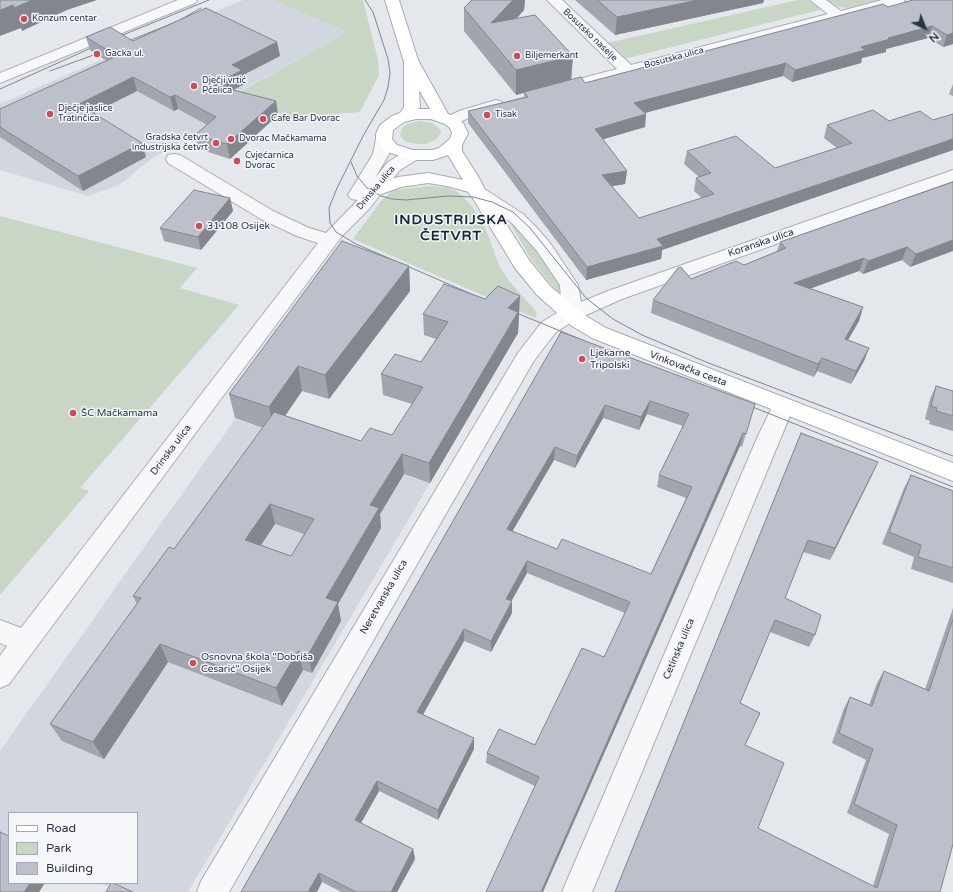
<!DOCTYPE html>
<meta charset="utf-8">
<style>
body{margin:0}
#map{position:relative;width:953px;height:892px;overflow:hidden;background:#e4e7ec;font-family:"Varela Round",sans-serif}
canvas{display:block}
.legend{position:absolute;left:8px;top:812px;width:130px;height:72px;box-sizing:border-box;background:#f4f6f9;border:1px solid #a4a8b1;margin:0;padding:5px 7px;list-style:none;font-size:12px;color:#2b3445}
.legend li{display:flex;align-items:center;gap:8px;height:20px}
.legend b{width:20px;border:1px solid #a4a8b1}
.north{position:absolute;left:905px;top:8px;width:40px;height:40px;-webkit-text-stroke:3px #f4f6f9;paint-order:stroke;rotate:137deg;font-size:11px;font-weight:700;line-height:16px;text-align:center;color:#2b3445}
.north::after{content:'';display:block;margin:auto;width:14px;height:18px;background:#2b3445;clip-path:polygon(50% 0,100% 100%,50% 72%,0 100%)}
</style>
<div id="map">
<canvas width="953" height="892"></canvas>
<ul class="legend">
<li><b style="height:5px;background:#fff"></b>Road</li>
<li><b style="height:11px;background:#c9d6c5"></b>Park</li>
<li><b style="height:11px;background:#bbc0ca"></b>Building</li>
</ul>
<div class="north">N</div>
</div>
<script>
const ctx = document.querySelector('canvas').getContext('2d');
ctx.lineJoin = 'round';
function fillPath(path, color) {
  ctx.fillStyle = color;
  ctx.fill(path, 'evenodd');
}
function shape(rows) {
  const path = new Path2D();
  for (const r of rows) {
    path.moveTo(r[0], r[1]);
    for (let i = 2; i < r.length; i += 2) path.lineTo(r[i], r[i + 1]);
  }
  return path;
}
function strokePath(path, color, width, dash) {
  ctx.strokeStyle = color;
  ctx.lineWidth = width;
  ctx.lineCap = dash ? 'butt' : 'round';
  ctx.setLineDash(dash || []);
  ctx.stroke(path);
}
function drawText(font, color, halo, rows, align = 'center') {
  ctx.font = font + ' "Varela Round",sans-serif';
  ctx.lineWidth = 3;
  ctx.setLineDash([]);
  ctx.textBaseline = 'middle';
  ctx.strokeStyle = halo;
  ctx.fillStyle = color;
  for (const [text, x, y, turn = 0] of rows) {
    ctx.save();
    ctx.translate(x, y);
    ctx.rotate((+turn || 0) * Math.PI / 180);
    ctx.textAlign = isNaN(turn) ? turn : align;
    if (halo) ctx.strokeText(text, 0, 0);
    ctx.fillText(text, 0, 0);
    ctx.restore();
  }
}
const built = shape([
 [243,0,273,0,347,32,234,94,249,101,150,160,122,183,113,187,88,196,0,170,0,104,96,62],
 [235,419,430,483,188,892,120,892,100,883,137,883,137,813,9,813,9,841,0,837,0,751]
]);
const green = shape([
 [273,0,363,0,378,60,379,75,360,112,291,118,234,95,347,32],
 [798,0,880,0,847,8,835,6,624,59,607,43],
 [420,121,432,123,440,129,441,132,437,139,426,144,419,144,406,142,402,138,400,135,403,127,407,124],
 [430,186,446,187,458,192,472,206,484,225,500,267,509,281,535,310,537,314,535,318,353,239,381,201,393,190],
 [0,216,197,268,180,288,239,305,80,488,89,491,0,595],
 [515,222,561,285,562,291,559,292,556,290,531,259,510,223]
]);
const minor = shape([
 [178,0,197,0,195,3,0,83,0,73,178,0],
 [547,0,562,0,631,65,828,14,810,0,826,0,841,11,882,0,905,0,903,3,557,94,552,92,549,89,552,86,617,69,547,0],
 [496,100,502,102,504,105,502,108,471,117,451,126,445,124,443,121,445,118,459,111,496,100],
 [384,134,390,136,392,139,389,154,375,178,388,162,406,151,412,150,418,151,420,155,418,159,400,170,369,209,342,236,9,684,0,688,0,656,7,646,0,643,0,620,21,628,318,243,297,236,261,219,168,163,166,159,168,155,174,154,180,155,273,211,309,228,326,233,358,200,351,199,348,195,373,154,376,139,378,136,384,134],
 [953,170,953,181,622,299,577,319,556,332,533,362,229,892,197,892,201,881,518,353,542,322,560,311,561,300,560,285,537,251,511,222,471,196,468,192,471,188,477,187,483,188,523,214,537,228,550,243,578,285,581,302,608,291,953,170],
 [783,398,791,401,794,406,592,892,562,892,758,436,775,401,783,398]
]);
const major = shape([
 [385,0,399,0,418,60,448,114,457,118,463,123,468,133,462,145,462,151,479,178,486,192,529,260,551,287,586,316,606,328,953,463,953,481,592,338,572,326,537,295,515,268,469,192,447,186,428,183,401,187,373,197,367,196,364,192,367,188,398,177,428,173,463,180,448,155,433,160,412,160,385,151,376,139,376,134,380,125,392,116,400,113,404,107,404,62,385,0],
 [419,90,430,109,418,109,420,107,419,90],
 [416,119,431,119,445,124,450,128,452,133,450,139,439,148,432,150,413,150,397,145,392,139,393,130,404,122,416,119]
]);
const tram = shape([
 [365,0,373,12,388,59,390,73,388,87,384,100,363,136,337,188,329,208,330,223,336,232,356,244,483,299],
 [113,39,209,0],
 [121,44,178,21,201,8],
 [50,71,107,50],
 [0,89,100,44],
 [351,162,357,176,367,188,381,196,392,199,406,200,448,196,473,197,492,202,513,212,530,228,586,298,613,319,642,335,706,362,953,456],
 [509,310,585,341],
 [745,404,953,487]
]);
const wall = shape([
 [469,0,525,0,524,10,517,18,573,56,571,80,585,83,888,7,953,0,953,44,943,47,928,38,886,49,886,52,862,58,861,63,792,82,783,76,645,113,646,114,645,127,603,139,627,171,625,184,612,186,639,218,702,198,694,191,696,178,699,177,684,164,687,151,775,168,837,148,824,138,827,125,889,121,933,120,953,114,953,150,662,250,661,259,586,280,468,123,468,111,524,97,524,92,516,95,464,31,464,8,471,0],
 [575,0,764,0,763,3,615,35],
 [86,37,133,41,277,42,280,56,243,75,244,84,233,90,276,101,278,115,230,159,199,149,195,135,207,125,178,109,174,111,137,91,93,113,146,157,83,191,0,137,0,109,107,61,90,50],
 [953,84,953,96,949,94],
 [953,182,910,267,902,260,863,274,859,271,810,288,863,307,859,321,848,340,869,348,864,361,851,384,817,371,814,377,651,313,653,300,691,279,744,265,777,251,780,242],
 [230,198,233,211,201,250,164,241,160,228],
 [409,266,410,291,329,399,302,391,285,416,361,441,392,435,412,404,383,395,381,374,421,362,436,339,424,335,423,314,519,317,518,333,430,483,404,474,380,514,381,528,338,604,341,621,312,673,303,670,282,706,168,662,104,759,62,741,50,724,137,604,133,596,174,549,263,428,235,418,229,394],
 [275,524,304,534,291,556,261,545],
 [561,332,755,404,742,447,740,446,535,786,486,763,487,753,535,745,604,657,625,613,527,573,511,601,512,613,491,652,464,641,423,715,474,749,438,820,379,791,361,823,413,849,415,859,397,892,341,892,322,882,241,892],
 [647,414,683,426,659,475,657,487,686,498,651,574,557,549,512,532,554,460,575,468,603,418,639,430],
 [936,386,953,391,953,431,929,424,930,421,925,419,930,399],
 [801,433,872,475,830,560,803,552,785,598,815,635,809,647,770,632,740,703,745,745,758,828,873,886,889,834,847,813,866,760,832,743,844,708,850,697,869,705,877,683,884,671,925,689,953,608,953,844,940,892,615,892],
 [911,475,953,491,953,583,911,569,914,557,882,544,904,488]
]);
const shadedWall = shape([
 [32,0,97,0,67,10,22,31,21,28,0,36,0,10,13,5],
 [513,0,525,0,524,10,494,43,491,23],
 [698,0,764,0,763,3,615,35,617,17],
 [932,26,928,38,886,49,886,52,862,58,861,63,792,82,795,70,888,38],
 [953,33,953,44,943,47,947,35],
 [277,42,280,56,243,75,244,84,217,99,214,85,232,65],
 [573,56,571,80,516,95,516,70],
 [786,63,783,76,633,116,634,103],
 [133,77,137,91,83,118,79,104],
 [175,95,178,109,174,111,170,97],
 [276,101,278,115,230,159,227,144],
 [646,114,645,127,594,142,595,129],
 [953,139,953,150,662,250,661,259,586,280,587,267,657,239],
 [142,143,146,157,83,191,78,176],
 [627,171,625,184,601,188,602,175],
 [230,198,233,211,201,250,198,237],
 [953,240,953,251,910,267,916,254],
 [907,247,902,260,863,274,868,261],
 [864,258,859,271,790,296,794,283],
 [409,266,410,291,329,399,325,375],
 [520,296,518,333,430,483,429,463,508,308],
 [863,307,859,321,841,352,845,339],
 [869,348,864,361,851,384,856,371],
 [822,358,817,371,814,377,818,364],
 [298,366,302,391,274,432,269,407],
 [650,401,647,414,639,430,641,417],
 [605,405,603,418,575,468,577,456],
 [743,433,740,446,543,892,541,892],
 [555,447,554,460,506,542,507,529],
 [402,454,404,474,380,514,381,528,338,604,341,621,312,673,308,655,326,598,370,505],
 [878,462,872,475,830,560,835,548],
 [270,504,275,524,251,560,245,540],
 [527,561,527,573,506,611,506,599],
 [512,601,512,613,491,652,491,641],
 [464,629,464,641,418,723,417,712],
 [160,644,168,662,104,759,93,742],
 [298,651,303,670,282,706,276,688],
 [474,738,474,749,438,820,438,810],
 [377,781,379,791,357,830,355,820],
 [413,849,415,859,397,892,391,892],
 [319,873,322,882,317,892,308,892],
 [30,883,45,883,39,892,24,892]
]);
const building = shape([
 [0,0,32,0,14,8,13,5,0,10,0,0],
 [472,0,513,0,491,23,535,15,573,56,516,70,464,8,472,0],
 [597,0,698,0,617,17,597,0],
 [913,0,953,0,953,33,947,35,932,26,888,38,890,39,861,47,865,50,795,70,786,63,634,103,646,114,595,129,627,171,602,175,639,218,714,194,696,178,711,173,687,151,736,136,775,168,852,143,827,125,873,110,889,121,920,111,933,120,953,114,953,139,657,239,663,246,587,267,468,111,528,97,524,92,581,77,585,83,883,4,888,7,913,0],
 [206,8,277,42,232,65,242,70,214,85,276,101,227,144,195,135,216,117,175,95,170,97,133,77,79,104,142,143,78,176,0,127,0,109,117,56,86,37,110,27,133,41,206,8],
 [953,182,953,240,916,254,907,247,868,261,864,258,794,283,863,307,845,339,869,348,856,371,822,358,818,364,653,300,678,268,681,267,691,279,736,261,744,265,786,248,780,242,953,182],
 [194,190,230,198,198,237,160,228,194,190],
 [342,241,409,266,325,375,298,366,269,407,229,394,342,241],
 [444,284,485,299,498,286,520,296,508,308,518,312,429,463,402,454,370,505,379,508,326,598,338,602,308,655,298,651,276,688,160,644,93,742,50,724,141,598,133,596,169,547,174,549,274,412,361,441,370,428,392,435,423,387,381,374,395,354,421,362,448,322,423,314,444,284],
 [270,504,314,519,291,556,245,540,270,504],
 [561,332,755,404,746,434,743,433,541,892,486,892,539,777,487,753,499,729,535,745,582,648,604,657,630,602,527,561,506,599,512,601,491,641,464,629,417,712,474,738,438,810,377,781,355,820,413,849,391,892,356,892,319,873,308,892,241,892,561,332],
 [650,401,689,414,659,475,692,487,651,574,562,539,557,549,507,529,555,447,577,456,605,405,641,417,650,401],
 [936,386,953,391,953,416,936,411,937,408,931,406,936,386],
 [801,433,878,462,835,548,808,540,785,598,821,615,815,635,775,620,740,703,760,713,745,745,784,763,758,828,877,888,897,825,854,804,873,749,839,733,850,697,872,706,884,671,929,691,953,619,953,844,940,892,615,892,801,433],
 [911,475,953,491,953,568,918,557,921,545,889,532,911,475],
 [0,832,9,836,9,883,30,883,24,892,0,892,0,832],
 [111,883,113,883,133,892,106,892,111,883]
]);
const markers = [
 [24,19,4,"#d1495b"],
 [97,54,4,"#d1495b"],
 [517,56,4,"#d1495b"],
 [194,86,4,"#d1495b"],
 [50,114,4,"#d1495b"],
 [487,115,4,"#d1495b"],
 [263,119,4,"#d1495b"],
 [231,139,4,"#d1495b"],
 [216,143,4,"#d1495b"],
 [237,161,4,"#d1495b"],
 [199,226,4,"#d1495b"],
 [582,359,4,"#d1495b"],
 [73,413,4,"#d1495b"],
 [193,663,4,"#d1495b"]
];
const farPoinames = [
 ["Konzum centar",32,19],
 ["Gacka ul.",105,54],
 ["Biljemerkant",525,56],
 ["Dječji vrtić",202,81],
 ["Pčelica",202,91],
 ["Dječje jaslice",58,109],
 ["Tratinčica",58,119],
 ["Tisak",495,115],
 ["Cafe Bar Dvorac",271,119],
 ["Gradska četvrt",208,138,"right"],
 ["Industrijska četvrt",208,148,"right"],
 ["Dvorac Mačkamama",239,139],
 ["Cvjećarnica",245,156],
 ["Dvorac",245,166]
];
const farStreetnames = [
 ["Bosutsko naselje",590,35,44],
 ["Bosutska ulica",674,58,-15],
 ["Drinska ulica",376,188,-50]
];
const poiNames = [
 ["31108 Osijek",207,226],
 ["Ljekarne",590,353],
 ["Tripolski",590,365],
 ["ŠC Mačkamama",81,413],
 ["Osnovna škola \"Dobriša",201,657],
 ["Cesarić\" Osijek",201,669]
];
const streetNames = [
 ["Koranska ulica",761,243,-19],
 ["Vinkovačka cesta",688,369,21],
 ["Drinska ulica",171,450,-53],
 ["Neretvanska ulica",384,597,-60],
 ["Cetinska ulica",679,649,-67]
];
const districtNames = [
 ["INDUSTRIJSKA",451,220],
 ["ČETVRT",451,236]
];
fillPath(built, '#d2d6de');
fillPath(green, '#c9d6c5');
strokePath(minor, '#a9aeb7', 2);
strokePath(major, '#a3abb8', 2);
fillPath(minor, '#f7f8fa');
fillPath(major, '#fff');
strokePath(tram, '#7d8696', 1);
fillPath(wall, '#a1a5ae');
fillPath(shadedWall, '#83868d');
fillPath(building, '#bbc0ca');
strokePath(building, '#83868d', 1);
for (const [x, y, r, color] of markers) {
  const dot = new Path2D();
  dot.arc(x, y, r, 0, 2 * Math.PI);
  ctx.fillStyle = color;
  ctx.fill(dot);
  strokePath(dot, '#f4f6f9', 1.5);
}
drawText('9px', '#2b3445', '#f4f6f9', farPoinames, 'left');
drawText('9px', '#2b3445', '#f4f6f9', farStreetnames);
drawText('10px', '#2b3445', '#f4f6f9', poiNames, 'left');
drawText('10px', '#2b3445', '#f4f6f9', streetNames);
ctx.letterSpacing = '1px';
drawText('bold 14px', '#1d2536', '#f4f6f9', districtNames);
ctx.letterSpacing = '0px';
</script>
